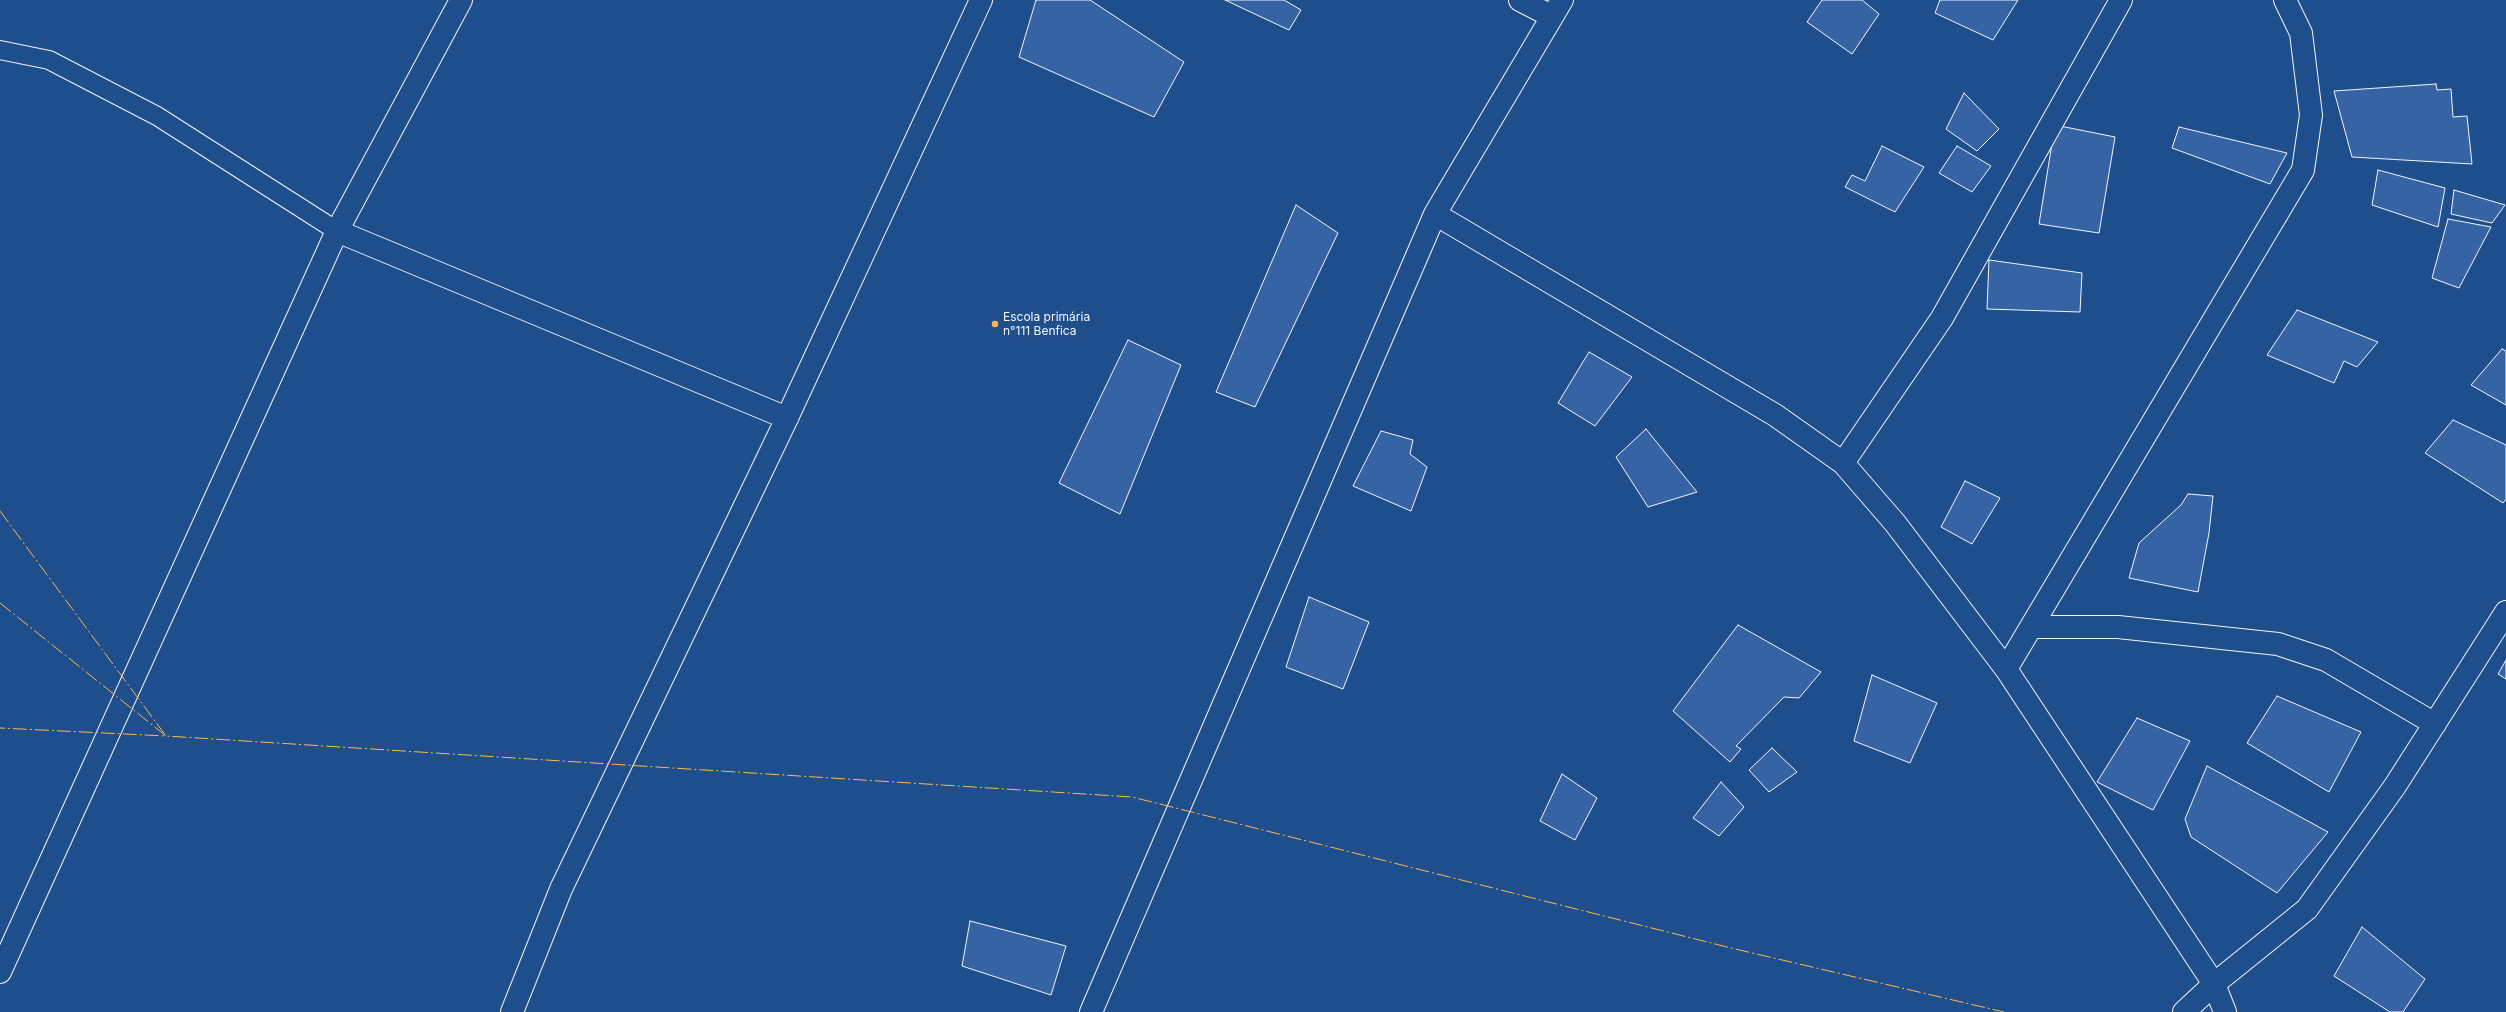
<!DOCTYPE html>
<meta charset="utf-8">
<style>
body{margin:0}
canvas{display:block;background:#1f4e8c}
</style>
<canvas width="2506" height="1012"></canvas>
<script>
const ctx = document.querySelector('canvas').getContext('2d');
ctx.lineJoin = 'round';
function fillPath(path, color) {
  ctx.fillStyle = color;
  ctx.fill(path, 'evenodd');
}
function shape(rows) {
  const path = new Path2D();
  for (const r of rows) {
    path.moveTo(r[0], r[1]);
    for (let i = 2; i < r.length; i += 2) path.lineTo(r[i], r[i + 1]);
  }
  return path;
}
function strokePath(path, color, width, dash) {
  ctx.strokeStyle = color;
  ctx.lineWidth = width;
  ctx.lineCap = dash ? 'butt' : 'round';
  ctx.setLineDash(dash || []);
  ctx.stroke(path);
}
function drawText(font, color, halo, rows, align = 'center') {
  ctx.font = font + ' Inter,sans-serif';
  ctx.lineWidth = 3;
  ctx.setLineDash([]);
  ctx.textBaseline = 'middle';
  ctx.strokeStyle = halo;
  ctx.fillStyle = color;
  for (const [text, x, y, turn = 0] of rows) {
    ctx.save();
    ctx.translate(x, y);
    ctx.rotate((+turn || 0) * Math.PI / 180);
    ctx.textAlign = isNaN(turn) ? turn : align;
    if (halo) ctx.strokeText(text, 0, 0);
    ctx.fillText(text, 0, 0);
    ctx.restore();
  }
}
const building = shape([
 [1036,0,1090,0,1184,62,1154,117,1019,57,1036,0],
 [1225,0,1284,0,1301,10,1289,30,1225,0],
 [1822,0,1862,0,1879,14,1852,54,1807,22,1822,0],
 [1940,0,2018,0,1993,40,1935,13,1940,0],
 [2436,84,2437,90,2451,89,2453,117,2467,116,2472,164,2352,157,2334,91,2436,84],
 [1964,93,1999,129,1977,151,1946,129,1964,93],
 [2055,125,2115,137,2099,233,2039,224,2055,125],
 [2179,127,2287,153,2270,184,2172,148,2179,127],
 [1882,146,1924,167,1895,212,1845,187,1852,175,1865,181,1882,146],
 [1957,146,1991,166,1972,192,1939,173,1957,146],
 [2378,170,2445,188,2438,227,2372,205,2378,170],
 [2454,190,2505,205,2492,223,2451,214,2454,190],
 [1296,205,1338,233,1255,407,1216,392,1296,205],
 [2448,219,2491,227,2459,288,2432,278,2448,219],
 [1989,260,2082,273,2080,312,1987,309,1989,260],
 [2297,310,2378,342,2357,367,2344,361,2334,383,2267,355,2297,310],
 [1128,340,1181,365,1120,514,1059,483,1128,340],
 [2502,349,2506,351,2506,405,2471,385,2502,349],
 [1589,352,1632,377,1595,426,1558,403,1589,352],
 [2453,420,2506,445,2506,499,2503,503,2425,453,2453,420],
 [1646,429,1697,492,1648,507,1616,457,1646,429],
 [1381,431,1413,440,1410,454,1427,467,1411,511,1353,486,1381,431],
 [1965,481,2000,498,1972,544,1941,527,1965,481],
 [2188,494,2213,496,2209,533,2198,592,2129,578,2139,543,2181,505,2188,494],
 [1309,597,1369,622,1343,689,1286,667,1309,597],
 [1738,625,1821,672,1799,698,1784,697,1736,746,1741,749,1730,762,1673,711,1738,625],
 [2506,660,2506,679,2498,674,2506,660],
 [1872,675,1937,703,1910,763,1854,741,1872,675],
 [2277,696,2361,732,2329,792,2247,743,2277,696],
 [2137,718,2190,741,2153,810,2097,782,2137,718],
 [1772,748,1797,772,1769,792,1749,770,1772,748],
 [2207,766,2328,832,2277,893,2191,837,2185,819,2207,766],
 [1562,774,1597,798,1575,840,1540,821,1562,774],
 [1721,782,1744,807,1719,836,1693,818,1721,782],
 [970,921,1066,946,1051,995,962,966,970,921],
 [2362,927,2425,979,2403,1012,2390,1012,2334,976,2362,927]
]);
const lane = shape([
 [0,50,49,60,157,116,337,231]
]);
const street = shape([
 [1520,0,1551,16],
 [1435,214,1775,415,1843,463,1895,523,2006,669,2214,984,2225,1012],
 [337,231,787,418],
 [1843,463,1942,318,2121,0],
 [2032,627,2118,627,2278,644,2326,660,2435,724],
 [2006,669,2303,170,2311,115,2301,33,2285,0],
 [0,972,337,231,461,0],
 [1091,1012,1435,214,1562,0],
 [2184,1012,2214,984,2307,909,2395,786,2506,612]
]);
const primary = shape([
 [512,1012,561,889,787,418,981,0]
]);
const power = shape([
 [0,511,166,736,1132,797,1731,948,2004,1012],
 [0,603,166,736,0,728]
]);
const markers = [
 [995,324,4,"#ffb74d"]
];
const poiNames = [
 ["Escola primária",1003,317],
 ["n°111 Benfica",1003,331]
];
fillPath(building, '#3563a3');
strokePath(building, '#f2f6ff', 1);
strokePath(lane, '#f2f6ff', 20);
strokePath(street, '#f2f6ff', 24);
strokePath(primary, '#f2f6ff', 24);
strokePath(lane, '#1f4e8c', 18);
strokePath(street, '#1f4e8c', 22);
strokePath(primary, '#1f4e8c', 22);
strokePath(power, '#ffb74d', 1, [14, 3, 2, 3]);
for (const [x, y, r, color] of markers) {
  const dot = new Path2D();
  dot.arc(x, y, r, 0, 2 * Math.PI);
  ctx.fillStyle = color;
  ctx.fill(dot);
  strokePath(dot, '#1f4e8c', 1.5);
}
drawText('12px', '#f2f6ff', '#1f4e8c', poiNames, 'left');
</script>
